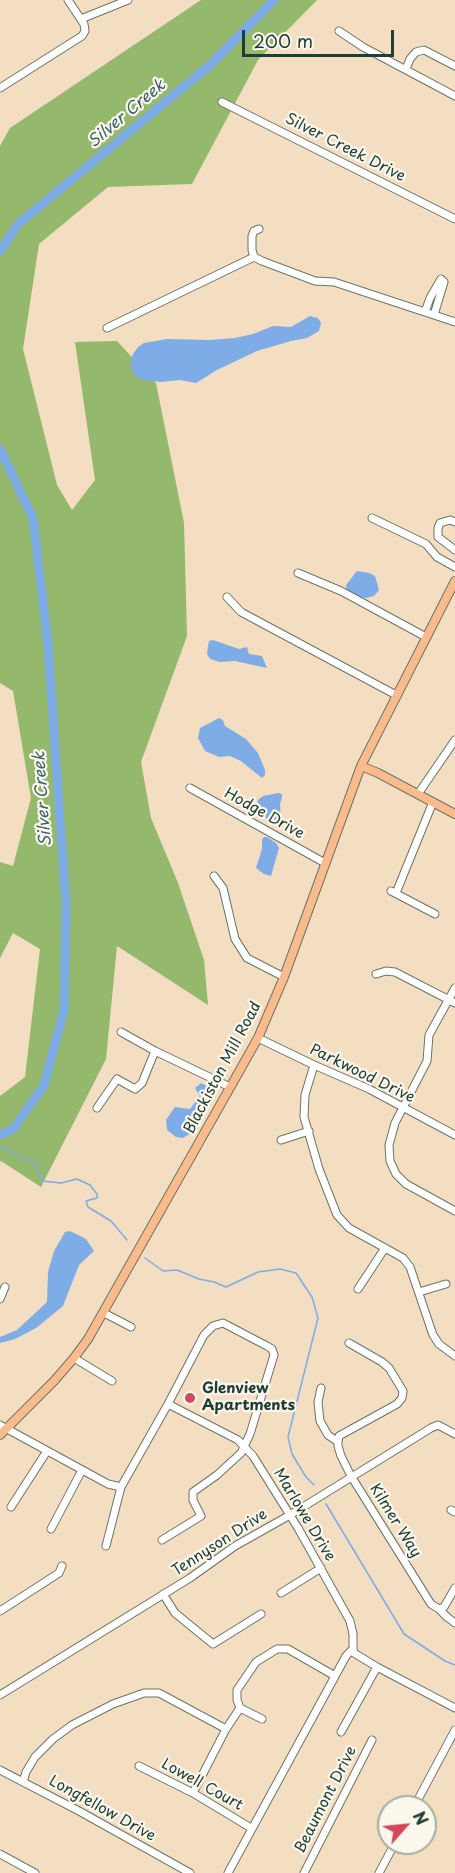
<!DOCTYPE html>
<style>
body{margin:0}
#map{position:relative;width:455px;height:1873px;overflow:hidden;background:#f3dec1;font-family:"Playpen Sans",sans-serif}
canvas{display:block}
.north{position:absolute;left:377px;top:1795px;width:60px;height:60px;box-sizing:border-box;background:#fbf7ec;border:2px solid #a3ada2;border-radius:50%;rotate:63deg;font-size:16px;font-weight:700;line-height:24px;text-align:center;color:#1f3d34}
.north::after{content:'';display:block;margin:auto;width:21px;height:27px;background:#d1495b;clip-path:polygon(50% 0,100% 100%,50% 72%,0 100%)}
.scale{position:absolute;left:242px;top:30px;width:152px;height:27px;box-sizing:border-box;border:3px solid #1f3d34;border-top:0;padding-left:8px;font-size:18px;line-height:21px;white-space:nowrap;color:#1f3d34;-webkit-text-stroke:4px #fbf7ec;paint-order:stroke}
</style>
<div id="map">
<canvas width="455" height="1873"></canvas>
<div class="north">N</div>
<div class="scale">200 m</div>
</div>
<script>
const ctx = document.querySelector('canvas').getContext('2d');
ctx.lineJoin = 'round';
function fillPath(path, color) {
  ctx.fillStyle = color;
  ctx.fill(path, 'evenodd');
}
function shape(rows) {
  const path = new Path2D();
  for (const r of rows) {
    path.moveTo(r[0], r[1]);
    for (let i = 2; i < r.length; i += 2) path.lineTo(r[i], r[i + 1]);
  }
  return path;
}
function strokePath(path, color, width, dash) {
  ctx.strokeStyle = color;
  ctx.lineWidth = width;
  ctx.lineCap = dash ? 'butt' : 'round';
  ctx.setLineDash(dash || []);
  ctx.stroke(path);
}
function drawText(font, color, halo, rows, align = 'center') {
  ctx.font = font + ' "Playpen Sans",sans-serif';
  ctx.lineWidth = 4.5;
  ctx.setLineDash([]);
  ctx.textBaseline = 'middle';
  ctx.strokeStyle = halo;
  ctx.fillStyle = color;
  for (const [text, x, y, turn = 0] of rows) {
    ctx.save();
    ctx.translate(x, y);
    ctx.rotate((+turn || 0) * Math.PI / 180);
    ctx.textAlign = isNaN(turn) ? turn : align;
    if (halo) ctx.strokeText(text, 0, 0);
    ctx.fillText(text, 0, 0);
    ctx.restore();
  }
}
const forest = shape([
 [201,0,317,0,258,60,192,184,108,187,39,244,23,349,57,485,72,510,95,480,75,342,117,341,156,383,184,523,187,636,141,762,151,818,178,883,204,960,208,1005,117,946,106,1059,41,1187,1,1161,0,1162,0,1096,25,1077,40,949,13,933,0,958,0,862,13,866,31,798,13,691,0,683,0,146,10,128]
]);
const water = shape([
 [310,316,318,318,321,323,319,331,307,338,291,341,257,351,217,370,196,383,180,380,161,382,143,380,136,377,132,370,130,363,133,354,138,347,144,343,167,339,209,340,235,338,253,334,273,326,291,327],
 [357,571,369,573,375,576,379,590,374,596,367,598,357,597,347,590,346,585],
 [213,640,239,649,247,647,249,654,262,656,267,668,235,661,220,662,210,659,207,654,208,646,209,641],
 [219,718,223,720,225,726,246,739,258,753,265,770,265,775,262,778,241,761,230,756,219,757,205,751,198,738,200,728],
 [278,793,282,794,282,797,280,804,281,821,278,823,271,822,260,813,257,808,258,800,263,796],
 [264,837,267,837,276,843,279,848,271,876,264,874,256,868,262,849,262,840],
 [201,1083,215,1090,191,1133,183,1138,176,1137,167,1130,166,1120,175,1107,190,1109,200,1096,195,1088],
 [70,1231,86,1239,94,1251,79,1265,63,1306,36,1328,15,1339,0,1343,0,1337,17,1330,47,1302,48,1272,54,1251,65,1232]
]);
const stream = shape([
 [0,1147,35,1163,43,1181,61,1183,77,1179,90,1185,97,1194,97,1198,86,1201,88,1207,111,1221,127,1240],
 [145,1258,163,1271,177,1270,199,1279,214,1282,226,1287,258,1272,280,1269,296,1273,312,1297,318,1318,288,1437,292,1454,306,1477,314,1485],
 [326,1504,404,1634,445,1661,455,1665]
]);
const river = shape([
 [0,251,18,224,210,65,274,0],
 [0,449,33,518,48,645,66,906,64,1010,44,1085,13,1129,0,1135]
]);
const minor = shape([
 [81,19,128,0],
 [339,31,363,47,455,96],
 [406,69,410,59,416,52,424,50,455,66],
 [0,88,82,36,85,31,84,24,68,0],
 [222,102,455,219],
 [259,229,254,231,252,236,252,250,254,257,262,261,315,281,334,282,455,322],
 [425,312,430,298,441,279,444,282,434,315],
 [107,328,254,257],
 [372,518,426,544,437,557,455,567],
 [455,522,450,520,440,523,438,528,438,537,455,550],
 [298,573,341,591,426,637],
 [227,597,241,612,396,695],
 [190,788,325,863],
 [418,794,455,740],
 [214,876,223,888,235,939,247,958,284,977],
 [391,891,435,914],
 [396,893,433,802],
 [376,974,386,971,395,972,455,1003],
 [455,988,429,1035,427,1061,395,1123,389,1145,390,1161,396,1174,406,1184,455,1211],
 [121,1032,155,1051,230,1087],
 [258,1038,314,1065,369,1089,455,1135],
 [314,1065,305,1095,304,1117,319,1169,337,1215,349,1228,403,1258,410,1267,433,1335,439,1344,455,1356],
 [97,1108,117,1079,135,1089,142,1083,155,1051],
 [281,1140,309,1131],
 [358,1289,385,1248],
 [419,1292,446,1284],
 [0,1299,5,1287],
 [104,1313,131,1327],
 [74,1358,112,1381],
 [321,1388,318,1402,320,1421,328,1435,338,1442,338,1446,341,1456,351,1476,431,1604,439,1609,444,1607,455,1588],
 [168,1404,238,1440,253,1456,298,1528,350,1621,353,1634,353,1649],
 [0,1425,108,1484,121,1487],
 [338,1442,339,1436,397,1404,402,1398,403,1391,389,1368,382,1362,349,1343],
 [11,1507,47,1451],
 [451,1510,455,1512],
 [51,1529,82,1470],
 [106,1546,121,1487,168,1404,204,1335,213,1326,223,1323,267,1346,272,1349,274,1355,250,1434,241,1453,217,1475,193,1492,193,1500,201,1516,162,1540],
 [281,1593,321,1568],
 [163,1594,175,1613,213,1644,261,1614],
 [439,1609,447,1617,455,1623],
 [0,1611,59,1573,62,1566],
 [353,1649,354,1653,377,1667,455,1708],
 [0,1695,190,1578,235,1546,290,1515,431,1428,438,1425,455,1434],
 [262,1719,240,1708,237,1700,237,1690,256,1662,269,1654,277,1649,288,1649,335,1676],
 [341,1732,377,1667],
 [139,1766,193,1793,251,1828],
 [0,1770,79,1811,190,1873],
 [23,1782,26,1772,35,1757,53,1739,72,1725,113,1704,144,1693,159,1693,226,1729],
 [193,1793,226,1729,240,1708],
 [414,1807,455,1730],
 [0,1854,35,1873],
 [228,1873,346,1656,353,1649],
 [304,1873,372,1740],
 [379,1873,395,1843]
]);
const major = shape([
 [361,766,378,773,455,814],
 [0,1435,54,1381,74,1358,88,1339,258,1038,284,977,361,766,455,581]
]);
const markers = [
 [190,1398,6,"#d1495b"]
];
const streetNames = [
 ["Silver Creek Drive",345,148,27],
 ["Hodge Drive",264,814,29],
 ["Blackiston Mill Road",223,1068,-62],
 ["Parkwood Drive",362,1074,26],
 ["Marlowe Drive",304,1515,59],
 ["Kilmer Way",395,1521,58],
 ["Tennyson Drive",220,1543,-33],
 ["Lowell Court",202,1785,29],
 ["Beaumont Drive",326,1800,-63],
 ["Longfellow Drive",102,1809,29]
];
const poiNames = [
 ["Glenview",202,1389],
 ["Apartments",202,1406]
];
const waterNames = [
 ["Silver Creek",127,114,-40],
 ["Silver Creek",43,799,-94]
];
fillPath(forest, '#94b86c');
fillPath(water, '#7dace7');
strokePath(stream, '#7dace7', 1.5);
strokePath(river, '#7dace7', 9);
strokePath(minor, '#697565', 9);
strokePath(major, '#697565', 10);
strokePath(minor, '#fff', 7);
strokePath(major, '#fbbb8c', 8);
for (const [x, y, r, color] of markers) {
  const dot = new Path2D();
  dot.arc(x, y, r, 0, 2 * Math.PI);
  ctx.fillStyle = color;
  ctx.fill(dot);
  strokePath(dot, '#fbf7ec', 2);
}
drawText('15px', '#1f3d34', '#fbf7ec', streetNames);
drawText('bold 15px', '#1f3d34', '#fbf7ec', poiNames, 'left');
drawText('italic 16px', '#3b5e6a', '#fbf7ec', waterNames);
</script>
